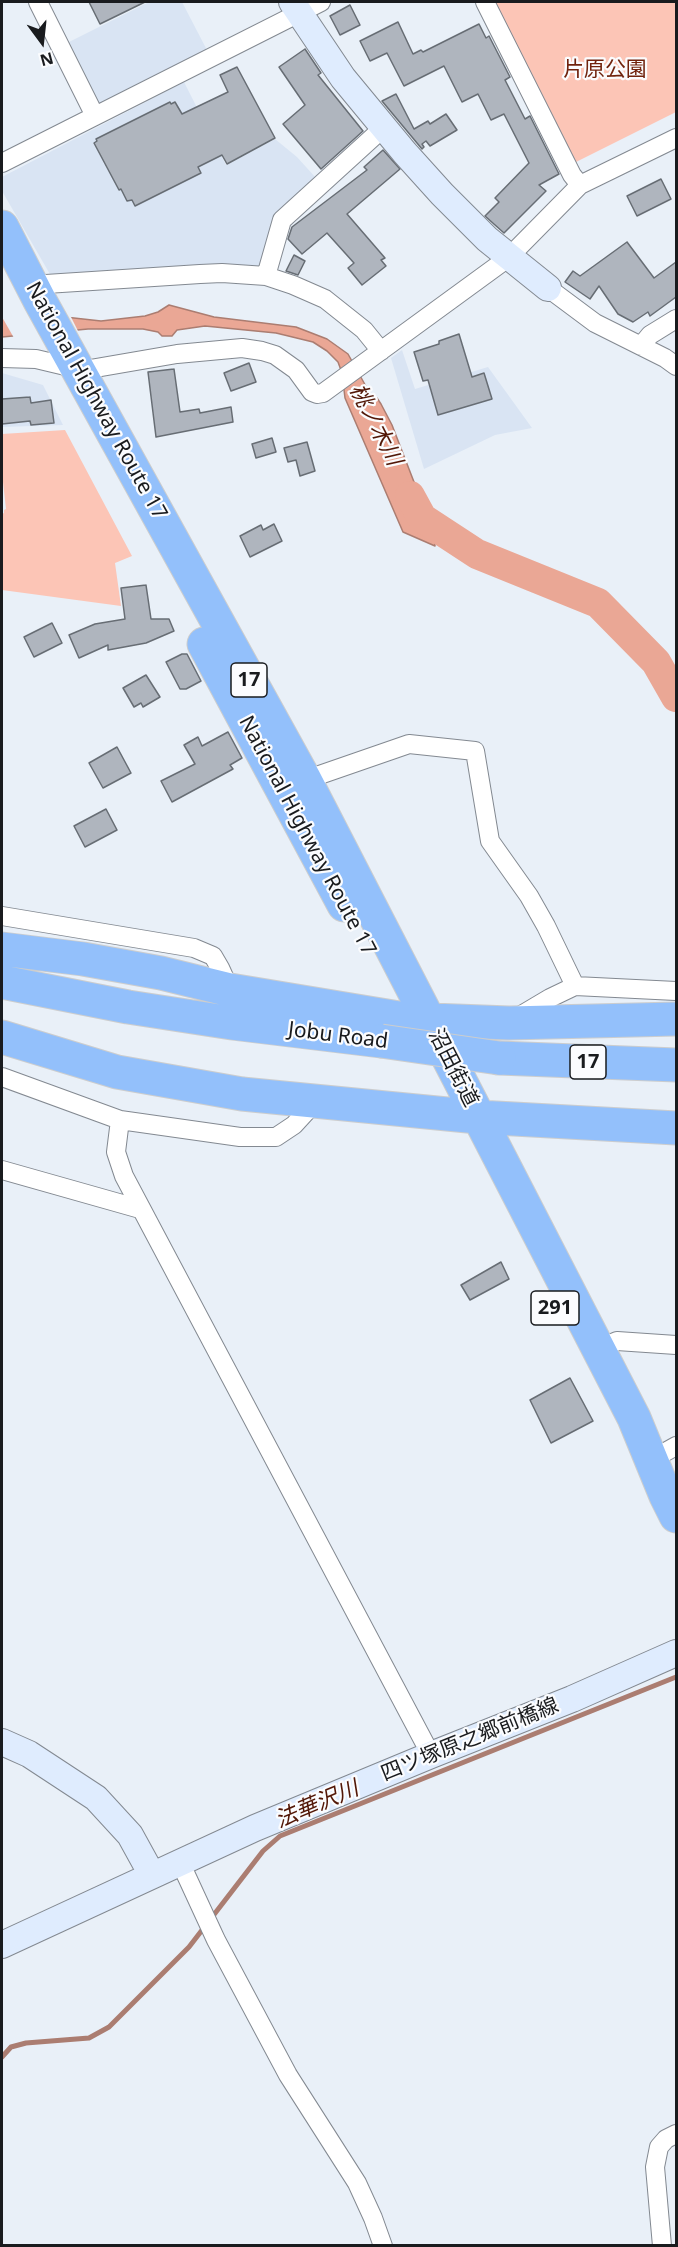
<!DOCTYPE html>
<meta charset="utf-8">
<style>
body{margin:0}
#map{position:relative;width:678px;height:2247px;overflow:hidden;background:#e9f0f8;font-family:"Noto Sans",sans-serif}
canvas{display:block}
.frame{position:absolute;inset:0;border:3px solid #191b1e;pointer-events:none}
.north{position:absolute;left:12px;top:12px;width:60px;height:60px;-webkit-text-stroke:4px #fbfcfe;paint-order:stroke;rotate:165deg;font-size:16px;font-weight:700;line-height:24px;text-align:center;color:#191b1e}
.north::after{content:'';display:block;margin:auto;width:21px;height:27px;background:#191b1e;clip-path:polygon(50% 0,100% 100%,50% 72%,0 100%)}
</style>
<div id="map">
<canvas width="678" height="2247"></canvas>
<div class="frame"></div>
<div class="north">N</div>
</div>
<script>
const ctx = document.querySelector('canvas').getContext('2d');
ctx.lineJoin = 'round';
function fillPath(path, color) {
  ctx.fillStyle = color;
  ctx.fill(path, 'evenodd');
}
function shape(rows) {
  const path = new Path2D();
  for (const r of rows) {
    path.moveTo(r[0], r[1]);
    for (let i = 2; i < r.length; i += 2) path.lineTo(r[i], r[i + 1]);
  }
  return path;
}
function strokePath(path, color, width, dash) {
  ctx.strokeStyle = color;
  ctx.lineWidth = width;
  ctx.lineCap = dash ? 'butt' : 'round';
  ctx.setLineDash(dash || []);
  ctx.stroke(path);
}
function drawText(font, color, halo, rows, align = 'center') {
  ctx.font = font + ' "Noto Sans","Noto Sans JP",sans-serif';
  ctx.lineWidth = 4.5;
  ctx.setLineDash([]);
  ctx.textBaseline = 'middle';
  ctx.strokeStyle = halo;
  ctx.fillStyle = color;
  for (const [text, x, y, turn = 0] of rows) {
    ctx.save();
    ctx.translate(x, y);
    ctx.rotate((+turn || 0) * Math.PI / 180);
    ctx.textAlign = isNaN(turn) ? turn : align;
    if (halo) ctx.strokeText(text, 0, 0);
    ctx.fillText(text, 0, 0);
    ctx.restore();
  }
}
const built = shape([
 [149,2,182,2,209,54,105,106,98,103,67,43],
 [184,82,226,165,275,139,297,157,316,178,275,214,265,262,259,268,51,276,2,191,2,177],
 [402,350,415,389,488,367,532,428,495,435,424,469,391,358],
 [2,373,43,385,63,425,2,427]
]);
const green = shape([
 [495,2,676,2,676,112,574,163],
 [65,430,132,556,115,563,121,606,2,590,2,514,4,513,4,510,6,509,2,473,2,434]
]);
const water = shape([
 [169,305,214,317,296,327,327,339,348,354,373,399,377,398,381,404,392,425,414,482,433,510,435,546,403,532,345,398,342,373,338,362,327,351,313,342,276,333,205,326,177,330,172,336,162,336,158,332,143,329,88,329,2,337,2,310,101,321,145,316,158,312,169,305]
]);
const pier = shape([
 [2,307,70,315,79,333,14,338,2,317]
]);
const stream = shape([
 [2,2057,11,2047,26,2043,89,2038,109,2027,189,1947,263,1851,280,1836,676,1677]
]);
const river = shape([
 [410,496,422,518,477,554,598,603,656,662,676,697]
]);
const building = shape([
 [89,2,145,2,100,24,89,2],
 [350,5,360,25,340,35,330,16,350,5],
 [398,22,413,54,421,50,423,52,479,24,486,38,489,36,510,77,505,80,525,119,530,116,559,174,539,185,546,191,504,233,485,216,499,202,495,198,529,163,504,114,491,120,478,94,462,102,444,66,404,86,387,53,370,61,360,41,398,22],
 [305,49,321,73,318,75,363,131,321,169,283,124,305,105,279,67,305,49],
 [237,67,275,138,227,164,222,155,198,167,201,173,135,206,132,200,127,201,121,189,119,190,94,143,97,141,96,139,170,102,171,104,175,102,182,114,228,92,220,75,237,67],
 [396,94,414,129,428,121,430,124,446,114,457,130,430,146,426,141,422,144,424,147,422,149,382,101,396,94],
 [383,150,400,169,347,214,385,258,381,260,386,266,362,285,348,268,354,263,327,233,302,254,288,239,292,227,367,170,364,167,383,150],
 [661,179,671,199,637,216,627,196,661,179],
 [627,242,654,278,676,262,676,297,650,316,648,312,633,322,618,314,599,286,590,299,565,282,573,271,580,276,627,242],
 [294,255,305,261,298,275,286,271,294,255],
 [459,334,472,377,484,373,492,399,438,415,428,380,423,381,414,352,439,344,439,341,459,334],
 [249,363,256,382,231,391,224,373,249,363],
 [174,369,180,412,199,409,200,413,231,407,233,422,156,437,148,372,174,369],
 [30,397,31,403,51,400,54,423,31,425,30,421,2,424,2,399,30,397],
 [272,438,276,452,256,458,252,444,272,438],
 [307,442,315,471,300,476,296,460,288,462,284,448,307,442],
 [274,524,282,541,250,557,240,536,261,525,263,530,274,524],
 [146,585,151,619,169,619,174,631,146,643,108,650,108,645,79,658,69,635,95,624,125,619,121,588,146,585],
 [52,623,62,643,34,657,24,637,52,623],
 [182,654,187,654,201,681,186,689,180,689,166,662,182,654],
 [146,675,160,697,143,707,141,703,134,707,123,688,146,675],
 [228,732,242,758,230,765,233,769,172,802,161,781,195,764,184,745,198,737,202,746,228,732],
 [117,747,131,773,103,788,89,763,117,747],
 [106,809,117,830,85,847,74,826,106,809],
 [501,1262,509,1279,470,1300,461,1285,501,1262],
 [570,1378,593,1421,551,1443,530,1400,570,1378]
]);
const street = shape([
 [38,2,95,116],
 [485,2,572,175,580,185],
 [2,163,321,2],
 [266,276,282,220,383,128],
 [34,288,46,284,200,274,222,273,266,276,293,285,325,299,364,330,381,351],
 [548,288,595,323,665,358,676,366],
 [641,346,650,335,676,319],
 [2,358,36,359,78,369,90,369,177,354,242,348,262,351,275,355,296,370,312,392,317,394,323,393,508,258,580,185,676,138],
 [305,780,409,744,475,751,490,841,529,896,546,926,575,986],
 [2,916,194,948,213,956,220,968,230,990],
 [518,1017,550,998,575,986,676,991],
 [2,1077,120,1120,240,1137,276,1137,294,1125,316,1101],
 [120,1120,116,1152,124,1176,431,1755],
 [2,1170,140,1209],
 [598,1349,617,1341,676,1345],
 [651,1460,676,1446],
 [180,1862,216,1940,288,2075,357,2183,373,2218,383,2246],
 [662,2246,655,2167,659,2147,666,2139,676,2134]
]);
const secondary = shape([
 [292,2,343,78,405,153,442,194,487,239,548,288],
 [2,1742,29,1754,96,1798,130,1835,152,1875],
 [2,1945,255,1828,431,1755,572,1699,676,1653]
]);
const highway = shape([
 [2,227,40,301,305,780,634,1418,666,1496,676,1516],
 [204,644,344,905],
 [2,949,83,959,161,973,230,990,405,1019,509,1023,676,1019],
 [2,982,128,1007,232,1023,381,1041],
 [2,1037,117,1072,242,1094,478,1117,676,1128],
 [499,1058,676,1065]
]);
const highwayBridge = shape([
 [381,1041,499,1058]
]);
const shields = [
 [249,680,36],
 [588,1062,36],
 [555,1308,48]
];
const shieldNames = [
 ["17",249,680],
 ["17",588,1062],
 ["291",555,1308]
];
const parkNames = [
 ["片原公園",605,70]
];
const streetNames = [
 ["National Highway Route 17",96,401,61],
 ["National Highway Route 17",307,836,62],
 ["Jobu Road",338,1036,7],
 ["沼田街道",453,1068,63],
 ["四ツ塚原之郷前橋線",470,1740,-22]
];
const waterNames = [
 ["桃ノ木川",375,425,63],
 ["法華沢川",317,1805,-23]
];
fillPath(built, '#d9e4f3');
fillPath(green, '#fcc5b6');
fillPath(water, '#eaa795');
strokePath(water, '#ab7d71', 1.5);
fillPath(pier, '#e9f0f8');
strokePath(stream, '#ab7d71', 5);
strokePath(river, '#eaa795', 30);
fillPath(building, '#afb5be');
strokePath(building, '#676d74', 1.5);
strokePath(street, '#838991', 20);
strokePath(secondary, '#838991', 28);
strokePath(highway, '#cccdce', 35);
strokePath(street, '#fff', 18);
strokePath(secondary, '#dfecfe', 26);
strokePath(highway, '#93c0fb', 33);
strokePath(highwayBridge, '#cccdce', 35, []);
strokePath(highwayBridge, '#93c0fb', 33);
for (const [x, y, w] of shields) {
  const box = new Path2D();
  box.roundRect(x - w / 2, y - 17, w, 34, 4.5);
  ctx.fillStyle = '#fbfcfe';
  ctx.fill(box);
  strokePath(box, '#191b1e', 1.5);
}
drawText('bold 20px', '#191b1e', null, shieldNames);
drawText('21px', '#71230d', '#fbfcfe', parkNames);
drawText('21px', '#191b1e', '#fbfcfe', streetNames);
drawText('italic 22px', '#521707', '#fbfcfe', waterNames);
</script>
